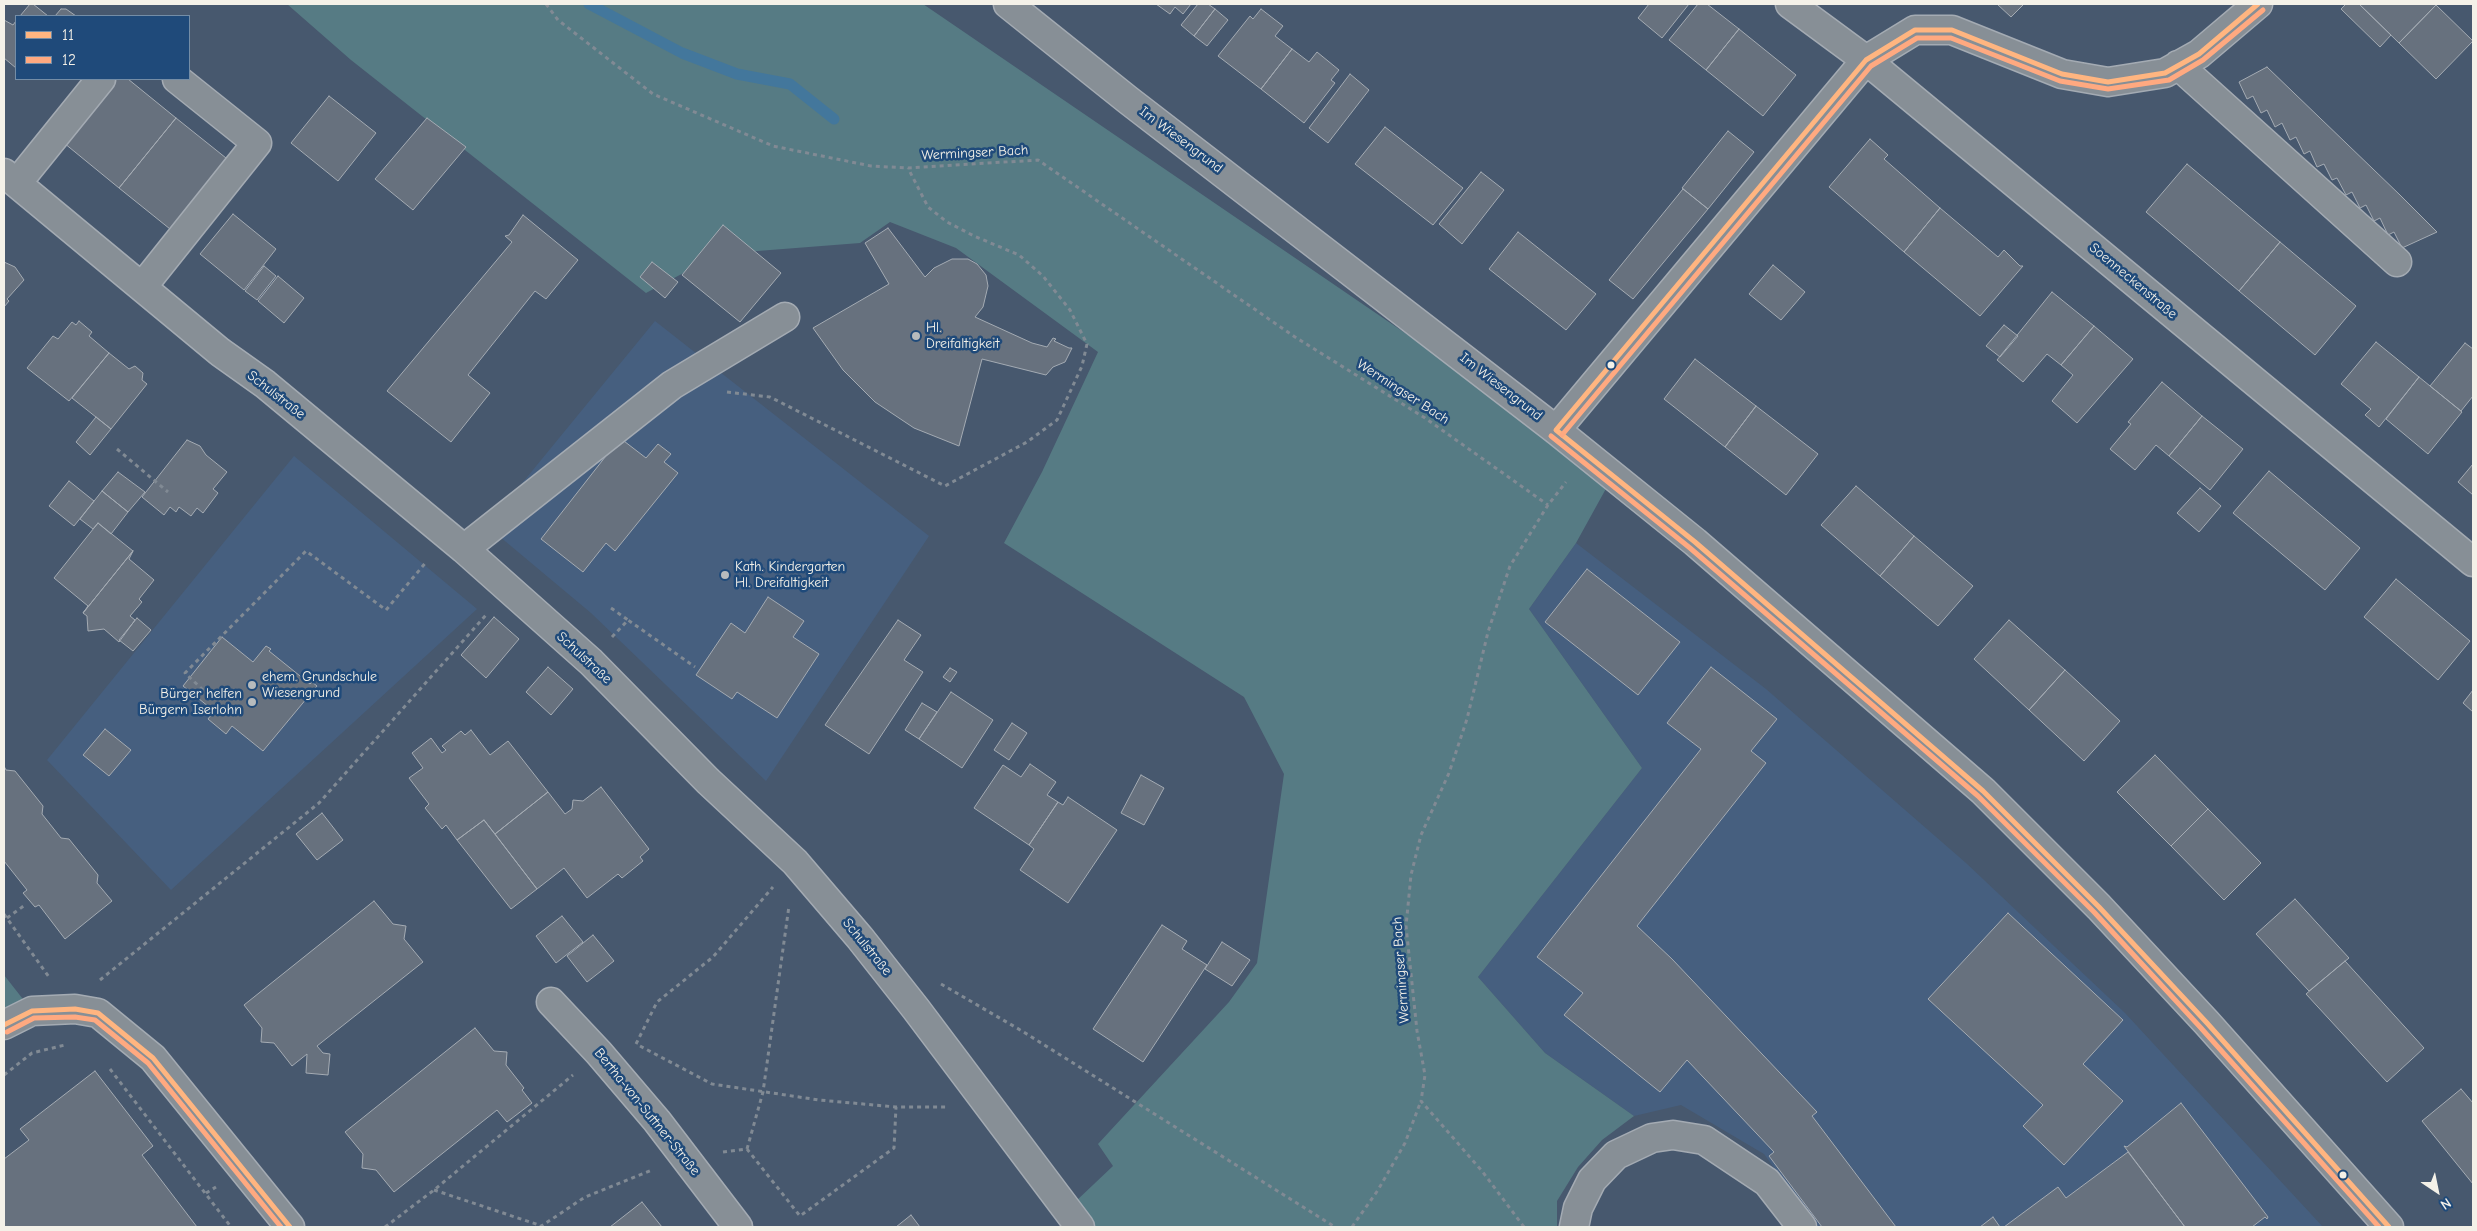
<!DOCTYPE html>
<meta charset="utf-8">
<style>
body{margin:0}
#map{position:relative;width:2477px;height:1231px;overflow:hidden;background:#47586e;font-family:"Comic Neue",sans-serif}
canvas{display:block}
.frame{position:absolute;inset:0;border:5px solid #f4f1e8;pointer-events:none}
.legend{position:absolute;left:15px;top:15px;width:175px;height:65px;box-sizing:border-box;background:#1f4a7a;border:1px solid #748da6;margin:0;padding:6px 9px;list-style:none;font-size:15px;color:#f4f1e8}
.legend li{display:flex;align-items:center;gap:10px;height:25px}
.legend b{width:25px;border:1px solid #748da6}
.north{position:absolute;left:2412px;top:1166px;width:50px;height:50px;-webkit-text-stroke:4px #1f4a7a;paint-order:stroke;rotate:146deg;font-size:14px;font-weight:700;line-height:20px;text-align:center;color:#f4f1e8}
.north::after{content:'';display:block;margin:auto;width:18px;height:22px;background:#f4f1e8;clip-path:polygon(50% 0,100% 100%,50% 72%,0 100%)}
</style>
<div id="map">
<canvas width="2477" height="1231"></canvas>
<div class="frame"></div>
<ul class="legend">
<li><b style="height:6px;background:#ffb580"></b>11</li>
<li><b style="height:6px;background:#ffa980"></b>12</li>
</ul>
<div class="north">N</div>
</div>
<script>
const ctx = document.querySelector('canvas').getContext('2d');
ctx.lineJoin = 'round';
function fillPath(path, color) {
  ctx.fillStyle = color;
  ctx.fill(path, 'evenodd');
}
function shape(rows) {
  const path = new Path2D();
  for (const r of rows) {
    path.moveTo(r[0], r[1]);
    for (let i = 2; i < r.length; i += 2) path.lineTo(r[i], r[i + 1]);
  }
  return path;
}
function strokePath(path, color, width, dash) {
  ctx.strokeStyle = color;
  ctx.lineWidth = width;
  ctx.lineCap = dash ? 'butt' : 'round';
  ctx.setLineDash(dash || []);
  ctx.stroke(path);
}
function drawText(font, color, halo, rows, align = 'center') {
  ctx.font = font + ' "Comic Neue",sans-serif';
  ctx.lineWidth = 5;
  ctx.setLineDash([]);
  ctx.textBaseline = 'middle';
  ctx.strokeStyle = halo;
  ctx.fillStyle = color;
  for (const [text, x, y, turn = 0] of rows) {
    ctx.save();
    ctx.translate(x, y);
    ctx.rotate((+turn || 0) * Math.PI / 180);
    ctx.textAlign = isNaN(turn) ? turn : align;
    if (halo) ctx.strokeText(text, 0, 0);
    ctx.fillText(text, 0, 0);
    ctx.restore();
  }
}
const built = shape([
 [655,321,929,536,766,781,591,613,487,526],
 [294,456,477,609,171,890,47,760],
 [1576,543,1766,689,1966,863,2125,1013,2323,1227,1817,1227,1764,1154,1681,1105,1634,1116,1545,1053,1478,977,1642,768,1529,609]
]);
const green = shape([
 [287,4,923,4,1490,391,1608,485,1576,543,1529,609,1642,768,1478,977,1545,1053,1634,1116,1602,1140,1578,1167,1557,1201,1557,1227,1095,1227,1075,1202,1113,1166,1098,1144,1229,1002,1257,963,1284,774,1244,697,1004,543,1042,472,1098,352,956,248,890,222,860,243,719,254,646,293,351,60],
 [4,975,26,1003,4,1020]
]);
const stream = shape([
 [589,4,682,53,737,74,790,84,834,119]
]);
const building = shape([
 [30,4,33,4,48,16,20,16,30,4],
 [1156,4,1191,4,1183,14,1175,7,1170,14,1156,4],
 [1198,4,1208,4,1215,9,1194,36,1181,25,1198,4],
 [1649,4,1689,4,1662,38,1638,18,1649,4],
 [1698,4,1707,4,1739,29,1706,70,1669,40,1698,4],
 [1997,4,2021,4,2023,5,2011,17,1997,4],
 [2346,4,2359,4,2391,35,2380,47,2341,9,2346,4],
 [2359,4,2434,4,2436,5,2399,43,2359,4],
 [2436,5,2473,41,2436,79,2399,43,2436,5],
 [61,9,66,9,76,16,55,16,61,9],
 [1215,9,1228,20,1207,46,1194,36,1215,9],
 [1261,9,1283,26,1275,36,1292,49,1261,89,1218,56,1250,16,1253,19,1261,9],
 [4,20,13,25,16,21,16,68,4,58,4,20],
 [1739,29,1796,75,1763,116,1706,70,1739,29],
 [1292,49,1309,62,1317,52,1339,70,1331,80,1335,83,1304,123,1261,89,1292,49],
 [2267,67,2400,195,2437,232,2402,248,2394,232,2388,235,2380,218,2374,221,2366,205,2360,208,2352,192,2346,195,2337,178,2332,180,2324,164,2317,167,2310,151,2304,154,2296,137,2290,140,2282,123,2275,127,2267,110,2261,113,2253,96,2247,99,2239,82,2267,67],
 [1350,74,1369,90,1328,143,1309,128,1350,74],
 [116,79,128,79,176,118,119,188,64,143,116,79],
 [329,96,376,133,338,181,291,143,329,96],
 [176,118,231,162,175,233,119,188,176,118],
 [427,118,466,147,413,210,375,179,427,118],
 [1385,127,1463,188,1433,225,1355,164,1385,127],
 [1728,131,1754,152,1708,209,1682,188,1728,131],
 [1870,139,1888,155,1884,159,1940,208,1904,252,1829,187,1870,139],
 [2187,164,2280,242,2239,291,2146,212,2187,164],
 [1481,172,1504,190,1462,244,1439,224,1481,172],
 [1683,189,1708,209,1633,299,1609,280,1683,189],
 [1940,208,1998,257,2004,250,2020,266,2023,266,1980,316,1904,252,1940,208],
 [233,214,276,249,244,290,200,254,233,214],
 [523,215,578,260,546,299,535,291,468,375,490,393,451,442,387,391,512,242,505,236,509,235,523,215],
 [723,225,781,273,740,322,682,275,723,225],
 [888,228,925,277,934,268,952,259,968,259,977,264,986,275,988,286,983,307,975,317,1032,343,1047,347,1053,338,1056,339,1054,341,1069,348,1072,348,1065,362,1053,367,1046,375,982,359,959,446,914,428,875,402,843,370,813,328,889,284,865,243,888,228],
 [1518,232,1596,294,1566,330,1489,269,1518,232],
 [2280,242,2356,306,2315,355,2239,291,2280,242],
 [4,262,15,267,24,280,7,299,9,301,4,307,4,262],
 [652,262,678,282,665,298,640,277,652,262],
 [1773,265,1805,292,1781,320,1749,294,1773,265],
 [264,266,276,276,257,300,245,291,264,266],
 [278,276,304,298,284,323,258,301,278,276],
 [2052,292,2094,326,2061,365,2047,354,2023,382,1997,360,2052,292],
 [79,321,92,332,89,336,109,353,69,401,27,368,53,336,58,339,72,322,76,325,79,321],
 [2004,325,2018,336,2000,357,1986,346,2004,325],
 [2094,326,2133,359,2077,423,2052,401,2073,375,2061,365,2094,326],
 [2376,342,2419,377,2379,427,2365,415,2371,409,2341,384,2376,342],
 [2465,343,2473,349,2473,396,2461,411,2430,386,2465,343],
 [109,353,129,369,135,366,143,373,142,380,147,384,111,429,72,398,109,353],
 [1695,359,1756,406,1725,447,1664,399,1695,359],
 [2419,377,2462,412,2428,454,2386,419,2419,377],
 [2162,382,2202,416,2169,456,2156,445,2135,470,2110,449,2131,424,2128,422,2162,382],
 [1756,406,1818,454,1786,495,1725,447,1756,406],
 [2202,416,2243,449,2210,490,2169,456,2202,416],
 [96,417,111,429,90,455,76,442,96,417],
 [620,438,646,458,658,444,671,454,664,462,678,473,615,551,606,543,583,572,541,539,620,438],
 [187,440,200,446,206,455,227,472,213,489,218,493,203,513,197,508,191,516,179,507,176,512,170,507,164,515,142,497,187,440],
 [2473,464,2473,495,2458,482,2473,464],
 [2269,471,2360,548,2325,590,2233,513,2269,471],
 [118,472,145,492,128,512,102,491,118,472],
 [69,481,94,501,74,526,49,506,69,481],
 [1856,486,1914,536,1880,576,1821,525,1856,486],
 [2200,488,2221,506,2199,532,2177,513,2200,488],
 [102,491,128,512,111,534,98,523,93,529,80,519,102,491],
 [98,523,133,551,83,613,88,606,54,578,98,523],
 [1914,536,1973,586,1938,626,1880,576,1914,536],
 [133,551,129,559,154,580,139,599,142,602,130,616,135,620,119,642,104,629,88,631,87,616,83,613,133,551],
 [1587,569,1680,642,1638,695,1545,622,1587,569],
 [2396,579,2470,641,2438,680,2364,617,2396,579],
 [768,597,804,621,793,637,819,654,777,718,737,692,732,699,696,675,731,623,745,633,768,597],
 [494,617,519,639,486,678,461,655,494,617],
 [137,618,151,630,133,651,119,640,137,618],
 [898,620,921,635,904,660,923,672,869,754,825,725,898,620],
 [2009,620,2065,670,2029,710,1974,659,2009,620],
 [222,637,253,662,266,646,271,649,269,651,310,684,312,682,317,686,263,751,232,726,226,734,208,719,214,711,183,686,222,637],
 [548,667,573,689,551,715,526,692,548,667],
 [1711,667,1777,719,1751,751,1766,763,1637,926,1672,959,1817,1112,1812,1116,1896,1227,1822,1227,1769,1156,1774,1152,1687,1060,1660,1092,1564,1015,1583,993,1537,957,1701,749,1667,723,1711,667],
 [950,668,957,672,950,682,943,677,950,668],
 [2065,670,2120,721,2084,761,2029,710,2065,670],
 [2473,690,2473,712,2463,703,2473,690],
 [951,692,993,720,962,768,919,739,951,692],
 [922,703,937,712,919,739,905,730,922,703],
 [1012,723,1027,733,1009,760,994,750,1012,723],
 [105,729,131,750,109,776,83,755,105,729],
 [471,730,490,755,508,741,548,792,495,834,484,820,457,840,446,825,442,829,425,808,429,804,409,778,423,768,412,753,431,738,442,753,446,750,442,746,461,731,465,735,471,730],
 [2155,755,2208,809,2171,846,2117,792,2155,755],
 [1030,764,1056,782,1047,795,1058,802,1029,845,974,808,1003,765,1021,777,1030,764],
 [4,766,6,770,15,771,43,806,42,814,61,838,69,839,98,875,97,883,112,901,65,939,39,905,35,907,23,893,27,890,4,861,4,766],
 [1141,775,1164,788,1144,825,1121,813,1141,775],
 [601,787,649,849,640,857,643,861,622,878,618,874,587,898,564,868,537,889,495,834,548,792,565,814,572,809,573,800,583,801,601,787],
 [1068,797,1117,830,1068,903,1020,870,1034,849,1029,845,1058,802,1063,805,1068,797],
 [2208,809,2261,863,2224,900,2171,846,2208,809],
 [322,813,343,840,317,860,296,834,322,813],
 [484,820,537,889,511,909,457,840,484,820],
 [2295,899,2349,958,2309,991,2256,934,2295,899],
 [374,901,393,924,406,926,404,939,423,962,317,1046,323,1053,330,1054,328,1075,306,1073,307,1054,292,1066,274,1043,261,1042,262,1028,244,1005,374,901],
 [2008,913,2123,1020,2083,1064,2123,1101,2064,1165,2023,1126,2043,1105,1928,999,2008,913],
 [562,916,583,942,556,963,536,936,562,916],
 [1162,925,1187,941,1182,949,1207,965,1143,1062,1093,1029,1162,925],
 [593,935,614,961,587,982,567,956,593,935],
 [1222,942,1250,960,1232,986,1205,969,1222,942],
 [2345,961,2424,1048,2387,1082,2306,994,2345,961],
 [475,1028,494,1051,507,1052,506,1065,524,1088,522,1090,532,1103,507,1122,497,1110,394,1192,376,1170,362,1168,363,1154,345,1132,475,1028],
 [95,1071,153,1146,142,1155,197,1227,4,1227,4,1159,29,1140,20,1129,95,1071],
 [2461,1089,2473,1103,2473,1184,2422,1121,2461,1089],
 [2181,1103,2268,1217,2267,1219,2265,1217,2252,1227,2185,1227,2124,1146,2127,1147,2181,1103],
 [2128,1152,2185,1227,2004,1227,2058,1187,2066,1198,2128,1152],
 [642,1202,662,1227,610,1227,642,1202],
 [911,1215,920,1227,896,1227,911,1215],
 [1993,1217,2000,1227,1980,1227,1993,1217]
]);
const path = shape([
 [546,4,558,20,653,94,773,146,871,166,908,168,1038,160,1295,337,1425,418,1548,505],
 [727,392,770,397,945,486,1027,442,1057,420,1082,366,1087,344,1070,310,1043,276,1019,255,974,236,947,222,928,207,908,168],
 [117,449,168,492],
 [611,608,628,620],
 [612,637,628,620,695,667],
 [203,690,185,673,306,551,386,610,427,561],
 [4,914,49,977],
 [7,918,25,905],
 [100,980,319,803,486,615],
 [941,984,1022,1031,1335,1227],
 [636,1044,657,1002,713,957,773,887],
 [640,1046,712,1084,819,1100,896,1107,948,1107],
 [110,1069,231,1227],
 [4,1075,32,1053,65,1045],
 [747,1149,763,1092,789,906],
 [723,1152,747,1149,800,1216,894,1148,896,1107],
 [434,1190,542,1226],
 [206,1193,216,1187],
 [385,1227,434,1190,573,1075],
 [540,1227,585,1197,652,1170],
 [1352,1227,1378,1190,1405,1143,1421,1101],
 [1524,1227,1482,1171,1421,1101,1425,1075,1417,1031,1406,926,1411,875,1421,835,1449,773,1467,719,1488,632,1510,566,1548,505,1566,482]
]);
const minor = shape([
 [1008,4,1128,100,1556,430,1695,542,1983,791,2099,907,2207,1023,2389,1227],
 [1790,4,1866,60,2473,562],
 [2178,65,2397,262],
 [4,173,220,352,265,384,464,549,591,662,708,781,795,862,860,938,916,1009,1080,1227],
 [17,183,101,79],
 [142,287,257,143,177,79],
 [1556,430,1866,60,1915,30,1952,30,2062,74,2108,82,2165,73,2199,54,2258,4],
 [464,549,672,385,785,317],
 [551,1002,599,1053,657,1121,738,1227],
 [4,1025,32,1011,75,1009,98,1013,153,1058,290,1227],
 [1574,1227,1578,1208,1592,1180,1616,1155,1652,1138,1673,1135,1704,1140,1767,1182,1802,1227]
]);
const bus1 = shape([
 [1556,430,1695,542,1983,791,2099,907,2207,1023,2389,1227],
 [1556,430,1866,60,1915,30,1952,30,2062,74,2108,82,2165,73,2199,54,2258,4],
 [4,1025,32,1011,75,1009,98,1013,153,1058,290,1227]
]);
const bus2 = shape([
 [1562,435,1871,66,1917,38,1951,38,2060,81,2108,89,2169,80,2203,60,2263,10],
 [1551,436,1690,548,1978,796,2094,912,2201,1028,2379,1227],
 [7,1032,34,1018,75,1017,95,1020,148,1063,281,1227]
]);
const markers = [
 [916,336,5,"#b7bbbd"],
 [1611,365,4.5,"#f4f1e8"],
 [725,575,5,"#b7bbbd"],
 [252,685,5,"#b7bbbd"],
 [252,702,5,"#b7bbbd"],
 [2343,1175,4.5,"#f4f1e8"]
];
const streetNames = [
 ["Im Wiesengrund",1181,140,37],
 ["Wermingser Bach",975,153,-3],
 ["Soenneckenstraße",2133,281,40],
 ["Im Wiesengrund",1501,387,38],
 ["Wermingser Bach",1403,392,33],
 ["Schulstraße",276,395,38],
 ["Schulstraße",584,658,43],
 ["Schulstraße",867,947,51],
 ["Wermingser Bach",1401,970,-94],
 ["Bertha-von-Suttner-Straße",647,1112,51]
];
const poiNames = [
 ["Hl.",926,328],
 ["Dreifaltigkeit",926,344],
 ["Kath. Kindergarten",735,567],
 ["Hl. Dreifaltigkeit",735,583],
 ["ehem. Grundschule",262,677],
 ["Wiesengrund",262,693],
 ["Bürger helfen",242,694,"right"],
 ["Bürgern Iserlohn",242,710,"right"]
];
fillPath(built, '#465f7f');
fillPath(green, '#567b84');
strokePath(stream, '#43779c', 11);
fillPath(building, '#67717e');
strokePath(building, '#a4abb3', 1);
strokePath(minor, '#a4abb3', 31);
strokePath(path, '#818a94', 3, [4, 4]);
strokePath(minor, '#878f96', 28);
strokePath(bus1, '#ffb580', 5);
strokePath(bus2, '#ffa980', 5);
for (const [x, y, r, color] of markers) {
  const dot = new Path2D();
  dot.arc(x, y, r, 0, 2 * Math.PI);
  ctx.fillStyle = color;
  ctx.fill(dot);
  strokePath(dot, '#1f4a7a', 2);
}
drawText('14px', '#f4f1e8', '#1f4a7a', streetNames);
drawText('14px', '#f4f1e8', '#1f4a7a', poiNames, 'left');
</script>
